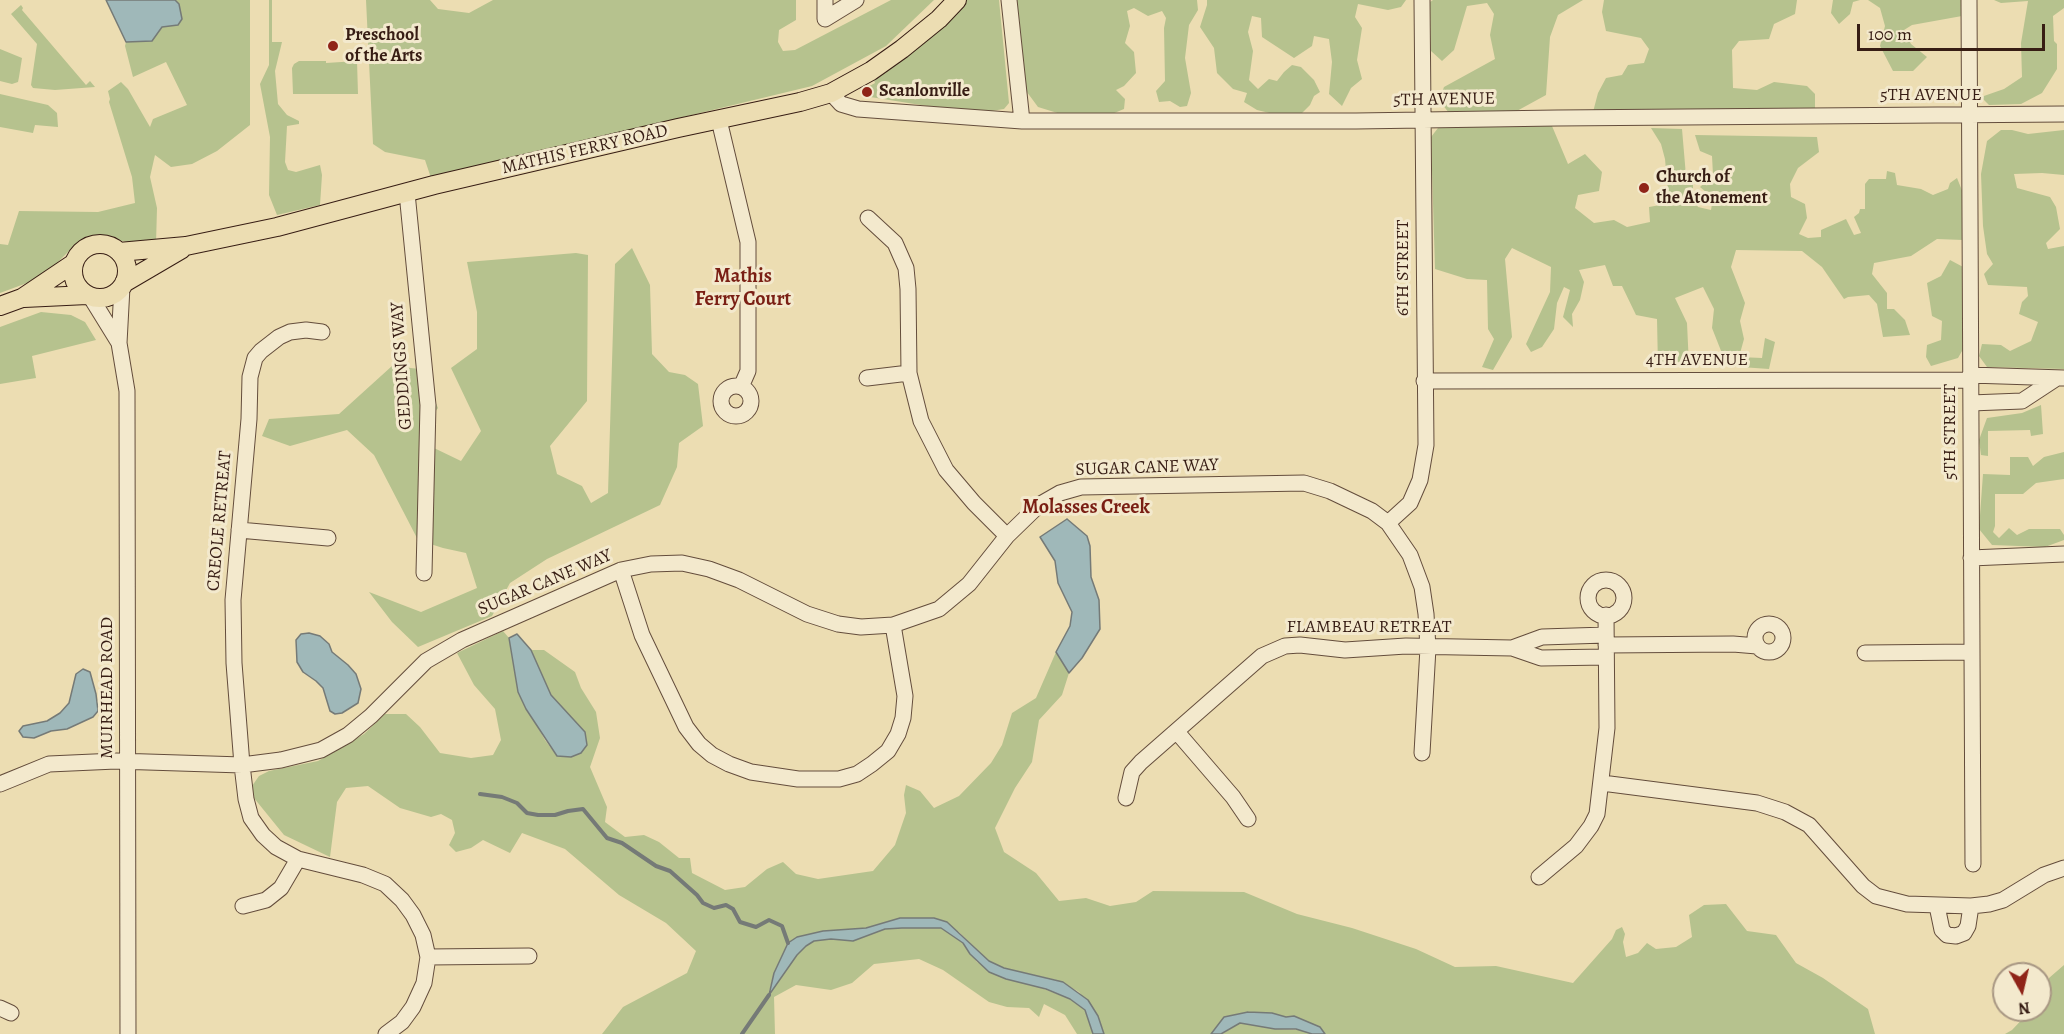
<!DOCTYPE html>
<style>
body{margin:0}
#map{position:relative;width:2064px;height:1034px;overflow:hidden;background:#ecddb2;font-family:Alegreya,serif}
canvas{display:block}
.north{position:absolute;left:1992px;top:962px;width:60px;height:60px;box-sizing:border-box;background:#f3e9cd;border:2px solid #a89783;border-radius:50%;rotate:172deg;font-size:16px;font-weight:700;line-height:24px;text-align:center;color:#371d14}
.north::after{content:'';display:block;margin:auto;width:21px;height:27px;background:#8f2418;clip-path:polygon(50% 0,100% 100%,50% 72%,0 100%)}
.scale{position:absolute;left:1857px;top:24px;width:188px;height:27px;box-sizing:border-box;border:3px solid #371d14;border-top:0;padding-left:8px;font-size:18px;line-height:21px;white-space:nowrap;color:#371d14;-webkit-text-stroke:4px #f3e9cd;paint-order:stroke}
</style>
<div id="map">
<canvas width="2064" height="1034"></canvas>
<div class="north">N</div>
<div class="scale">100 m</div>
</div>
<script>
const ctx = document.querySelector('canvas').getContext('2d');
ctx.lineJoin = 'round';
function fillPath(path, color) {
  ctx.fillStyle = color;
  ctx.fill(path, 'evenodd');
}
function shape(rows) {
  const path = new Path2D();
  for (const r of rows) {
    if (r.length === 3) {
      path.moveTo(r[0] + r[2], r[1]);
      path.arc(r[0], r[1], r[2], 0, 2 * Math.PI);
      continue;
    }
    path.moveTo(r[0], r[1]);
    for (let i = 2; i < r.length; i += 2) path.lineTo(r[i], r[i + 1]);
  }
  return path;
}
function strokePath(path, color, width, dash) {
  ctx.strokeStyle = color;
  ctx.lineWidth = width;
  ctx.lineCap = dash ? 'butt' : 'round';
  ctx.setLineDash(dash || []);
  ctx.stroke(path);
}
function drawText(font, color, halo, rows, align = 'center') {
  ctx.font = font + ' Alegreya,serif';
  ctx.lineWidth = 6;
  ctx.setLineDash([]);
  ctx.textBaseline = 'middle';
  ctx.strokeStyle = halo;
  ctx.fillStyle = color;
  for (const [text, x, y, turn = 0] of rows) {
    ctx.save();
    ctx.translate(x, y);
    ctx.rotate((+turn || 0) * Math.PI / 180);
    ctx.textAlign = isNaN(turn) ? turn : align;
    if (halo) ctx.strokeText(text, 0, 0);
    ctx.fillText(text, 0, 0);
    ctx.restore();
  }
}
const green = shape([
 [175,0,250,0,250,125,217,151,192,164,171,167,155,155,150,177,157,208,156,244,138,244,101,237,79,241,52,268,27,283,0,293,0,244,8,245,19,211,98,212,135,203,132,177,109,102,110,99,108,91,121,82,128,89,150,127,153,119,187,105,166,62,133,77,125,46,126,42,134,42,158,33,162,27,182,19,179,4],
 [269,0,272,0,272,42,282,42,275,71,278,104,287,115,299,121,299,124,287,126,285,162,288,170,296,172,320,165,322,175,320,205,277,215,269,195,270,137,260,84,269,65],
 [366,0,430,0,438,9,469,13,493,0,796,0,796,20,779,30,778,42,783,51,795,50,891,0,934,0,886,46,812,86,431,178,425,160,385,152,373,144],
 [961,0,999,0,1009,103,1004,109,991,111,940,108,864,96,862,90,875,83,873,77],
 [1015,0,1197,0,1198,10,1189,25,1185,58,1191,93,1187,106,1180,107,1170,101,1159,102,1156,91,1165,81,1164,28,1166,18,1162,11,1148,16,1134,8,1127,11,1130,26,1125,43,1134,52,1136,73,1124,86,1116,90,1125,99,1124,109,1107,116,1064,115,1038,107,1021,84],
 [1207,0,1406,0,1401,7,1388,10,1358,4,1355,17,1362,28,1357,60,1362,79,1351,88,1342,106,1329,94,1332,62,1329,39,1314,36,1312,46,1294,58,1262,37,1261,18,1252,16,1248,32,1253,51,1249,80,1258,89,1269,79,1277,81,1284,72,1292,65,1301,67,1314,80,1320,92,1314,96,1310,105,1301,114,1282,116,1257,110,1244,102,1247,93,1233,89,1217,73,1214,48,1200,27,1207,5],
 [1433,0,1583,0,1558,15,1550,37,1546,95,1515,112,1449,113,1439,100,1444,87,1495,59,1490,35,1494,14,1487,3,1467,6,1454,50,1442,61,1431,51,1430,2],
 [1604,0,1797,0,1795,14,1774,24,1769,39,1739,41,1732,50,1733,88,1757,90,1774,82,1807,86,1815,94,1815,111,1593,112,1598,93,1606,78,1622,75,1628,65,1644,63,1649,49,1641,38,1606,31,1602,12],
 [1833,0,1860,0,1853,2,1850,14,1839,24,1831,13],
 [1868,0,1962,0,1962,16,1912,25,1904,30,1911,44,1927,57,1913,71,1893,71,1880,46,1885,26,1880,8],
 [1994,0,2064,0,2064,8,2053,16,2054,41,2057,44,2057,69,2042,93,2021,104,1989,105,1981,97,2004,89,2022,77,2021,43,2028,1,2001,3],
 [21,5,23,8,22,10,86,85,90,81,95,87,55,90,33,88,31,85,37,44,11,14],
 [0,49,22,58,19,77,18,82,12,84,0,81],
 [299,61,326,61,326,63,357,61,358,94,293,94,292,68,294,64],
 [0,94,48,105,57,113,58,127,35,125,33,133,0,127],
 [1552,126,1568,164,1585,154,1602,172,1599,191,1578,195,1575,208,1594,223,1614,220,1627,227,1650,222,1649,207,1666,204,1668,191,1665,159,1661,144,1651,128,1682,129,1686,176,1693,176,1693,197,1698,207,1711,210,1713,198,1700,187,1713,175,1712,156,1700,151,1695,135,1817,137,1819,152,1798,168,1790,184,1791,197,1805,204,1807,218,1799,234,1808,238,1821,237,1821,230,1846,219,1854,235,1861,233,1854,217,1859,213,1860,209,1865,209,1865,184,1869,179,1886,179,1887,171,1895,173,1897,185,1921,189,1933,195,1948,189,1950,183,1957,178,1963,193,1963,240,1937,239,1911,256,1874,263,1872,274,1887,293,1887,309,1894,309,1905,320,1910,335,1883,337,1877,304,1869,295,1848,297,1844,299,1822,267,1802,251,1736,250,1731,267,1745,303,1740,321,1744,339,1739,357,1762,358,1765,338,1775,342,1769,369,1727,366,1712,328,1714,309,1703,287,1675,298,1687,323,1689,366,1658,367,1657,319,1636,315,1622,286,1613,286,1605,265,1579,270,1584,282,1580,300,1572,314,1573,327,1563,317,1570,290,1564,287,1557,303,1554,329,1542,347,1531,352,1526,344,1550,292,1551,267,1512,248,1505,259,1512,337,1493,370,1482,367,1494,339,1488,329,1487,280,1467,279,1435,269,1431,137,1438,128,1448,127],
 [2001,130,2012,130,2028,134,2064,130,2064,175,2042,173,2014,174,2017,188,2050,197,2056,207,2060,229,2046,243,2048,249,2064,246,2064,369,1987,367,1979,356,1982,344,2001,345,2010,351,2031,341,2038,322,2019,314,2022,302,2028,296,2027,287,1988,285,1984,274,1993,264,1987,254,1983,226,1981,174,1987,141],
 [632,248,650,285,652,354,669,372,685,375,698,384,703,426,679,443,677,467,660,505,547,559,510,583,492,616,418,647,392,622,369,592,421,612,477,588,466,553,443,548,418,540,374,455,347,430,290,446,262,436,269,419,339,414,392,366,420,369,438,408,422,428,434,448,461,461,481,431,451,368,477,349,477,312,467,262,576,253,588,255,587,401,550,446,557,474,582,486,591,503,608,493,615,264],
 [1950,260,1965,268,1966,344,1958,358,1931,366,1926,357,1927,345,1941,340,1942,321,1932,316,1927,283,1941,276],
 [41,312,71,315,85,322,96,340,32,356,36,378,0,384,0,327],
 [2041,405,2043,434,2031,436,2030,430,1988,431,1988,456,1981,455,1979,440,1987,418,2022,413],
 [2064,452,2064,479,2036,483,2023,494,1995,494,1995,526,1993,532,1999,538,2009,528,2017,535,2029,529,2060,529,2064,535,2064,540,2045,547,1992,545,1979,529,1983,474,2010,475,2010,457,2028,457,2033,466,2044,457],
 [503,631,509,638,518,692,545,740,557,756,585,732,551,695,531,650,544,650,575,672,581,688,596,712,600,738,590,767,607,807,605,822,625,837,644,835,659,842,679,858,690,858,692,873,725,890,745,887,767,869,783,862,796,874,818,879,873,871,895,845,906,813,904,795,906,785,920,791,934,808,959,796,991,763,1002,745,1012,713,1036,698,1056,652,1069,673,1062,695,1039,720,1032,762,1015,788,995,828,1004,852,1036,873,1059,901,1086,898,1110,906,1136,902,1153,891,1244,892,1297,914,1352,928,1416,949,1455,967,1496,966,1573,983,1612,939,1616,930,1622,927,1625,934,1623,942,1626,957,1638,953,1647,943,1656,949,1676,947,1692,937,1689,915,1704,905,1726,904,1747,931,1776,935,1796,963,1823,978,1868,1009,1875,1034,1325,1034,1320,1027,1236,1015,1211,1034,1104,1034,1098,1016,1079,992,1067,985,1056,980,1004,968,989,961,959,932,934,918,900,918,866,928,823,931,788,943,774,973,769,992,797,955,806,946,814,941,831,939,853,941,885,929,902,928,941,928,963,943,977,962,1028,985,1036,986,1070,999,1085,1010,1093,1034,1077,1034,1065,1015,1044,1004,1039,1017,1029,1008,1007,1007,989,1002,943,970,919,959,874,964,852,983,831,990,796,985,774,997,775,1034,602,1034,623,1007,687,973,696,951,666,923,619,895,565,849,522,833,510,853,483,840,471,848,456,852,449,845,455,833,452,820,441,814,431,817,400,808,368,786,346,788,337,802,330,857,284,835,254,798,252,786,259,776,269,771,318,761,364,734,385,714,406,714,420,727,440,753,471,758,493,755,501,740,495,709,474,685,457,653],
 [2064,965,2064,1034,2005,1034,2012,1030,2031,1010,2040,1010,2040,994,2049,978],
 [1240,1023,1275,1029,1300,1030,1312,1034,1222,1034]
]);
const water = shape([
 [106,0,175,0,179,4,182,19,178,25,162,27,152,41,126,42,106,0],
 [1067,519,1087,536,1090,546,1091,577,1099,600,1100,629,1082,658,1069,673,1056,652,1070,626,1072,612,1058,583,1055,561,1040,537,1067,519],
 [309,633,320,636,329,644,332,652,348,665,356,674,361,689,358,703,342,713,335,714,330,711,323,688,316,681,303,672,297,662,296,640,301,634,309,633],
 [517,634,531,650,551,695,585,732,587,745,581,753,571,757,557,756,526,709,518,692,509,638,517,634],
 [83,669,90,672,96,694,98,711,93,717,67,729,51,731,34,738,23,737,19,731,23,726,47,721,60,713,69,703,76,674,83,669],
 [900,918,934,918,947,922,989,961,1004,968,1063,982,1088,1000,1098,1016,1104,1034,1093,1034,1085,1010,1070,999,1046,989,1006,979,989,972,970,954,963,943,941,928,902,928,885,929,853,941,831,939,814,941,806,946,797,955,769,995,774,973,788,943,797,937,823,931,866,928,900,918],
 [1248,1012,1272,1013,1286,1017,1294,1016,1320,1027,1325,1034,1312,1034,1296,1029,1275,1029,1240,1023,1221,1034,1211,1034,1224,1017,1248,1012]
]);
const stream = shape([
 [480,794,502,797,517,803,527,813,538,815,555,815,568,811,583,809,607,838,622,843,656,866,670,871,697,895,703,903,714,908,726,905,733,909,740,922,756,927,769,920,782,926,788,943],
 [742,1034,769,995]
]);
const minor = shape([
 [825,0,825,19,856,0],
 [1009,0,1022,121],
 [1969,0,1973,864],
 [831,93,841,104,858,109,1022,121,1356,121,1557,118,2064,114],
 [719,120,748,242,748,371,741,387],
 [407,193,428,405,424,573],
 [868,218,895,243,906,268,908,289,909,373,921,421,946,470,974,503,1007,536],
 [122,287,119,343,127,391,128,1034],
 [90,296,119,343],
 [322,332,306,330,290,332,279,337,261,351,255,358,250,377,249,419,233,600,234,663,242,765,246,799,251,818,263,835,276,847,298,859,363,875,385,884,402,900,413,915,423,935,428,957,424,983,413,1007,402,1022,386,1034],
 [1970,375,2064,378],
 [867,378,909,373],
 [1424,381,1971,380],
 [736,401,15],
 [1971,403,2022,401,2057,378],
 [1388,523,1410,503,1420,480,1426,445,1422,0],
 [239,530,328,538],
 [1971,558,2064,554],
 [621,570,642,635,686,727,699,744,712,755,729,764,751,772,798,779,839,779,857,774,872,764,888,751,898,734,903,718,905,696,893,625],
 [1606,598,18],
 [1769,638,14],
 [1606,645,1733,644,1757,646],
 [1512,648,1542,637,1606,635],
 [1865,653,1972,652],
 [1177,732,1233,797,1248,819],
 [1602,783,1757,803,1785,812,1809,825,1863,886,1876,896,1907,904,1971,906,1989,904,2003,900,2044,875,2064,868],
 [0,784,49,764,116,761,242,765,281,760,321,750,348,735,371,716,426,661,462,640,621,570,651,564,682,563,709,569,739,580,807,614,838,624,861,627,893,625,939,609,969,584,1007,536,1039,505,1060,493,1081,487,1304,483,1330,491,1372,511,1388,523,1410,555,1422,587,1426,614,1428,648,1422,753],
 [1126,798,1132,772,1141,762,1262,656,1285,646,1300,645,1345,650,1406,646,1512,648,1541,658,1606,657],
 [1539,877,1576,846,1591,826,1597,814,1607,728,1606,615],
 [243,906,266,900,281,888,298,859],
 [1937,906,1942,930,1947,935,1956,936,1964,933,1968,926,1971,906],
 [428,957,529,956],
 [0,1008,11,1013]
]);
const major = shape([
 [100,271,27],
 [119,252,186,246,277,227,434,185,678,128,800,102,831,93,871,71,902,49,939,19,957,0],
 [124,283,182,249],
 [24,298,87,295],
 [0,306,22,298,74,263]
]);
const markers = [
 [333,46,6,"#8f2418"],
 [867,92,6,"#8f2418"],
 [1644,188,6,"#8f2418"]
];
const poiNames = [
 ["Preschool",345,36],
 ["of the Arts",345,57],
 ["Scanlonville",879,92],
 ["Church of",1656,178],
 ["the Atonement",1656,199]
];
const streetNames = [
 ["5TH AVENUE",1931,96],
 ["5TH AVENUE",1444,100,-1],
 ["MATHIS FERRY ROAD",585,150,-13],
 ["6TH STREET",1404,268,-90],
 ["4TH AVENUE",1697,361],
 ["GEDDINGS WAY",402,366,-94],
 ["5TH STREET",1951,432,-90],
 ["SUGAR CANE WAY",1147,468,-2],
 ["CREOLE RETREAT",220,521,-85],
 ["SUGAR CANE WAY",545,583,-23],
 ["FLAMBEAU RETREAT",1369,628],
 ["MUIRHEAD ROAD",108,688,-90]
];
const neighbourhoodNames = [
 ["Mathis",743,277],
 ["Ferry Court",743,300],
 ["Molasses Creek",1086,508]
];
fillPath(green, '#b6c28e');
fillPath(water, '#9fb8b9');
strokePath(water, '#757a77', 1.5);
strokePath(stream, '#757a77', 4);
strokePath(minor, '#644d3c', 17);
strokePath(major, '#371d14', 20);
strokePath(minor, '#f3e9cd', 15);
strokePath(major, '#ecddb2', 18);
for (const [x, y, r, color] of markers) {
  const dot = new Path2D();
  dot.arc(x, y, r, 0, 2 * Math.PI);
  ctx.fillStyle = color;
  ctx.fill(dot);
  strokePath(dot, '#f3e9cd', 2);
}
drawText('bold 18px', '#371d14', '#f3e9cd', poiNames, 'left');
drawText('18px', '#371d14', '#f3e9cd', streetNames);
drawText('bold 20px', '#7a1f14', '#f3e9cd', neighbourhoodNames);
</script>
